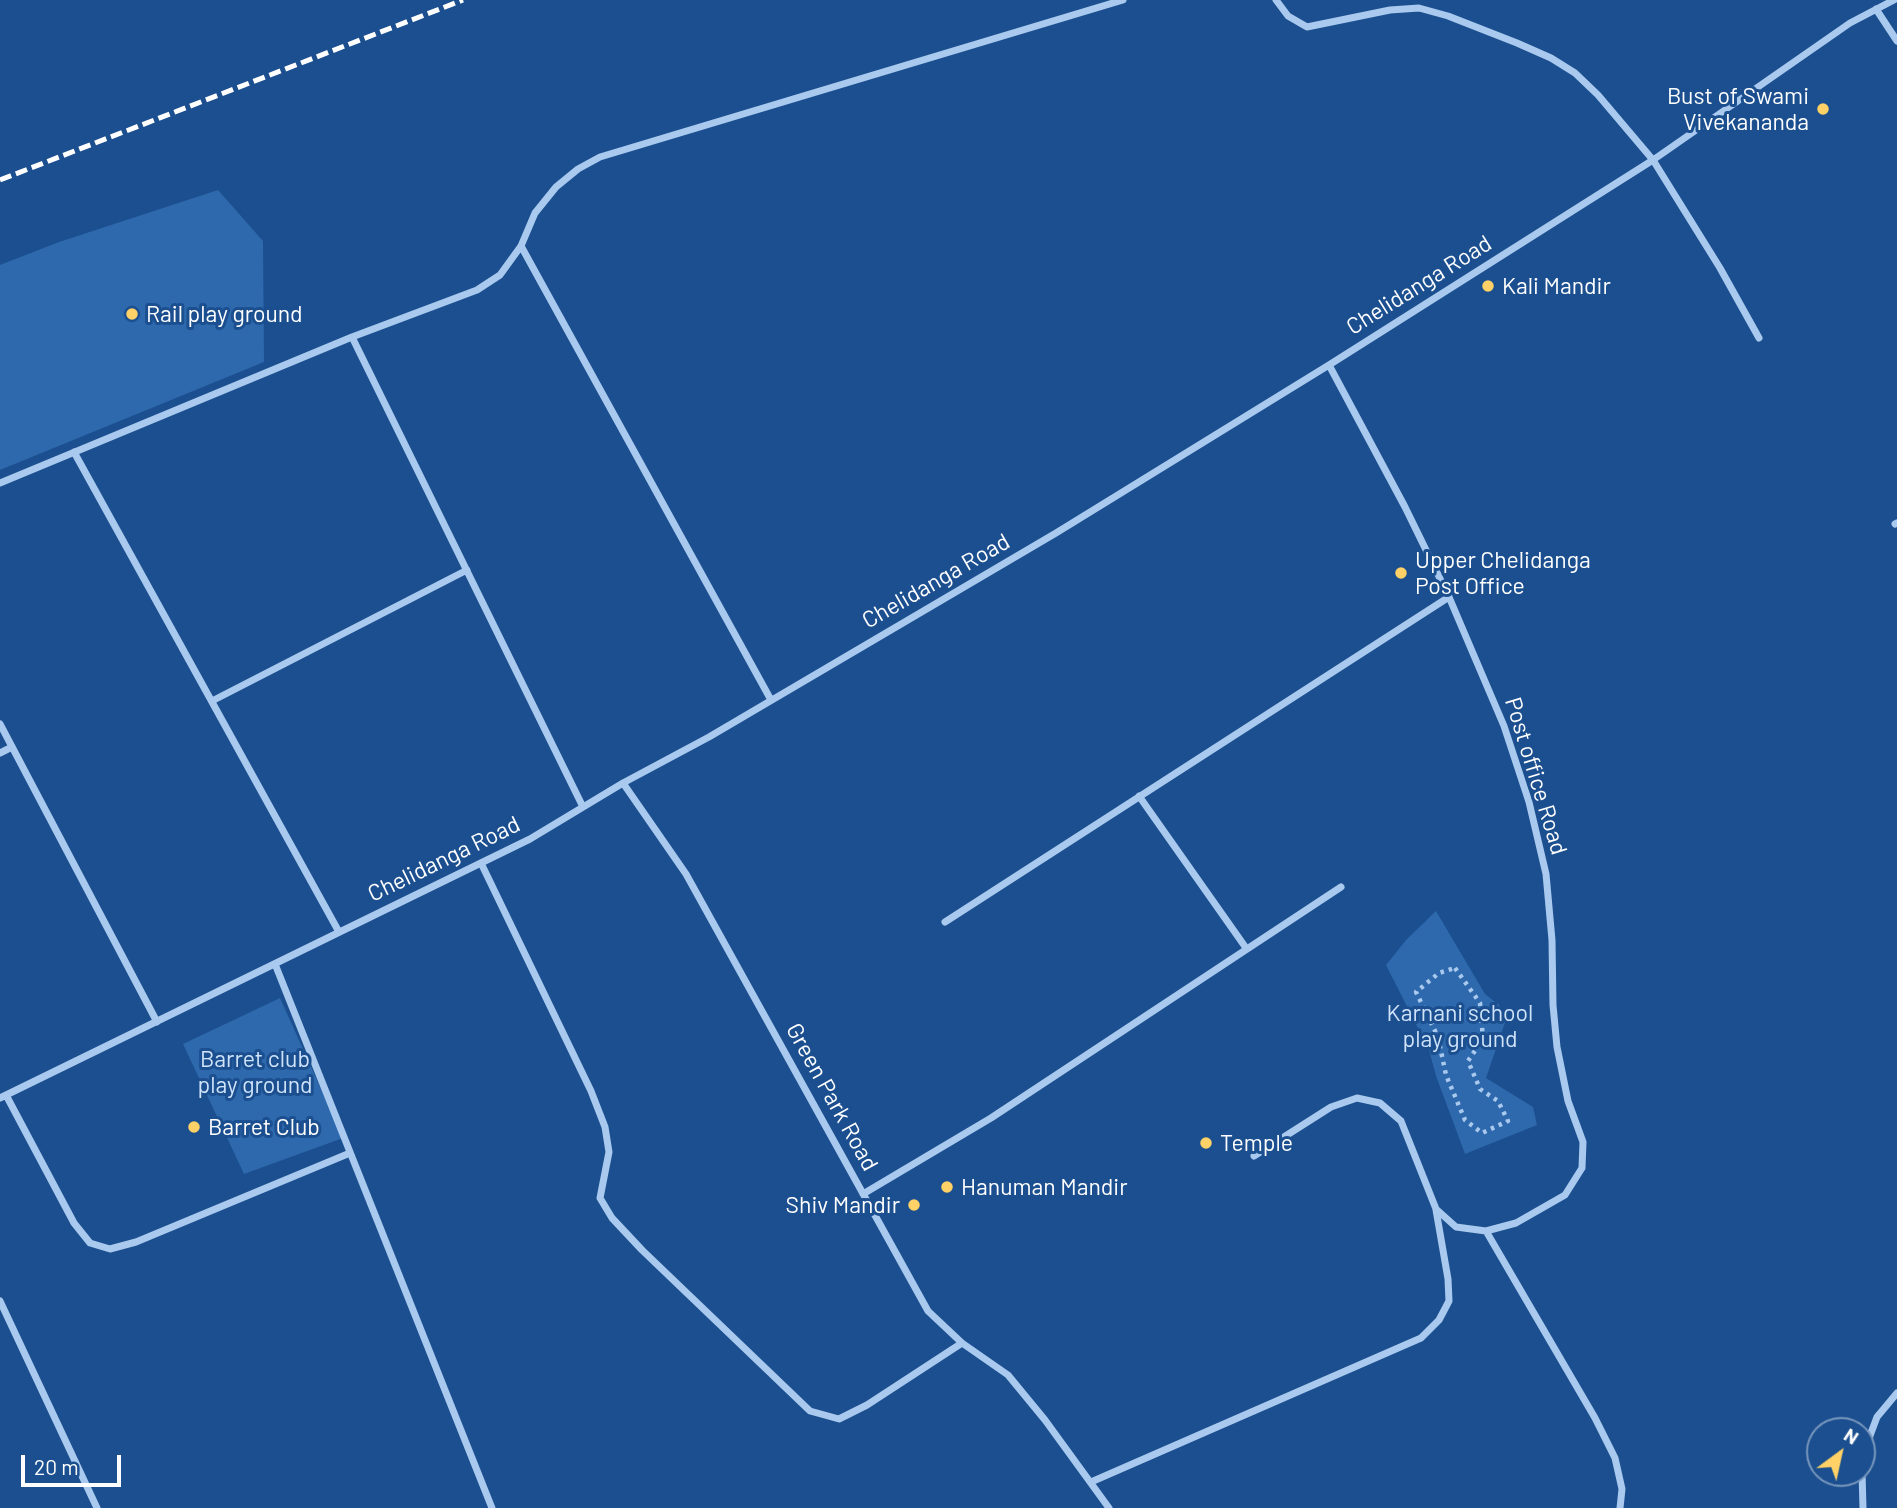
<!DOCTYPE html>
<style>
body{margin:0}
#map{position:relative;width:1897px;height:1508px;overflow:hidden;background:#1b4f8f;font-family:Barlow,sans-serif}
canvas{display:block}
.north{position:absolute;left:1806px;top:1417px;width:70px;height:70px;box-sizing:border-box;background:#1b4f8f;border:2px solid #7695bc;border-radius:50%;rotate:33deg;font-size:19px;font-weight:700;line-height:28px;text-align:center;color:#fff}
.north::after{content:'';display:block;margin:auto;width:24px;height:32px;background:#ffd166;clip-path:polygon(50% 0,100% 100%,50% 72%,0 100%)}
.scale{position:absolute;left:21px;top:1455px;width:100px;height:32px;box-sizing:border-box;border:4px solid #fff;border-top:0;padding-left:9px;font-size:21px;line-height:24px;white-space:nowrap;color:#fff;-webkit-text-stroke:5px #1b4f8f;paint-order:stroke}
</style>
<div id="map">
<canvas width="1897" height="1508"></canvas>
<div class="north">N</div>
<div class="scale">20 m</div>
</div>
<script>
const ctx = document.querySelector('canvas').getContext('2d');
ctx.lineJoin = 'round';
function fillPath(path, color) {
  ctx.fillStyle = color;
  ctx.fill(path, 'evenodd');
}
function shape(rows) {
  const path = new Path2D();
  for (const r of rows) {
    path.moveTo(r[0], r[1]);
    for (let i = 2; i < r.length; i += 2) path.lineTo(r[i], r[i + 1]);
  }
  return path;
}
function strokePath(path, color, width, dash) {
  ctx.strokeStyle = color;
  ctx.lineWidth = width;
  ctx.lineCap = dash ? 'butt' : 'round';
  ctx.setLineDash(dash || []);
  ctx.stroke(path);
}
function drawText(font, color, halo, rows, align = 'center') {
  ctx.font = font + ' Barlow,sans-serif';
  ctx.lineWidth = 6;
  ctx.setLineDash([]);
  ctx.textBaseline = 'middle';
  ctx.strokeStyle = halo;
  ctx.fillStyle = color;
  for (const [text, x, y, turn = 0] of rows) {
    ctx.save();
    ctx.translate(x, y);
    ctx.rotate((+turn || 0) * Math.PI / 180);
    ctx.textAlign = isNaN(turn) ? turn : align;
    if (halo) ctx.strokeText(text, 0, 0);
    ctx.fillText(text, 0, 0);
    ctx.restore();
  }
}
const green = shape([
 [218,190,263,241,264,362,0,470,0,265,59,242],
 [1436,911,1485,994,1499,1005,1507,1017,1486,1078,1533,1107,1537,1125,1465,1154,1436,1076,1429,1050,1386,965,1406,940],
 [280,998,343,1138,244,1174,183,1044]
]);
const path = shape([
 [1455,968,1480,1003,1483,1039,1468,1061,1480,1089,1498,1101,1508,1121,1482,1133,1465,1120,1446,1075,1438,1037,1416,992,1439,973,1455,968]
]);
const minor = shape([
 [1276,0,1288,16,1307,27,1390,10,1419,8,1448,16,1517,43,1551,58,1575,73,1598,95,1653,160,1720,268,1759,338],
 [1876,9,1897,41],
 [521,246,771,700],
 [352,337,583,807],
 [74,452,339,932],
 [0,483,352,337,477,290,500,275,521,246,535,213,556,187,578,169,600,157,1123,0],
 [1895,524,1897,523],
 [212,701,467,570],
 [0,724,157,1022],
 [0,753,12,747],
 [623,783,686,874,928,1311,962,1343,1008,1375,1045,1420,1109,1508],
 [1139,796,1246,948],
 [481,863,591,1091,605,1127,609,1152,600,1198,612,1218,642,1250,810,1411,839,1419,867,1405,962,1343],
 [945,922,1449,597],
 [275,964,492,1508],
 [6,1095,74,1223,90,1243,110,1249,136,1242,350,1153],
 [0,1098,530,839,623,783,709,737,1056,533,1329,365,1653,160,1850,23,1894,0],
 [1254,1156,1331,1107,1357,1098,1380,1103,1401,1121,1436,1209,1456,1227,1486,1231,1516,1223,1565,1195,1582,1168,1583,1142,1568,1101,1557,1047,1553,1005,1552,940,1546,874,1529,802,1504,726,1449,597,1405,507,1329,365],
 [863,1194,991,1118,1341,887],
 [1486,1231,1595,1418,1615,1458,1622,1489,1620,1508],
 [0,1301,97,1508],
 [1862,1457,1877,1417,1897,1393],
 [1862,1472,1863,1508],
 [1091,1482,1421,1338,1439,1320,1449,1301,1448,1279,1436,1210]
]);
const rail = shape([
 [0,180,463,0]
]);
const markers = [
 [1823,109,7,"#ffd166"],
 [1488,286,7,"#ffd166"],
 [132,314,7,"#ffd166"],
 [1401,573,7,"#ffd166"],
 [194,1127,7,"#ffd166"],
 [1206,1143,7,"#ffd166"],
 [947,1187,7,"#ffd166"],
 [914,1205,7,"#ffd166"]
];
const poiNames = [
 ["Bust of Swami",1809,96,"right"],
 ["Vivekananda",1809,122,"right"],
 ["Kali Mandir",1502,286],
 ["Rail play ground",146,314],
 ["Upper Chelidanga",1415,560],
 ["Post Office",1415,586],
 ["Barret Club",208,1127],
 ["Temple",1220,1143],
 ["Hanuman Mandir",961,1187],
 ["Shiv Mandir",900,1205,"right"]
];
const streetNames = [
 ["Chelidanga Road",1419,285,-32],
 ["Chelidanga Road",936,581,-30],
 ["Post office Road",1536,776,73],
 ["Chelidanga Road",444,859,-26],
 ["Green Park Road",832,1097,61]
];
const parkNames = [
 ["Karnani school",1460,1013],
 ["play ground",1460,1039],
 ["Barret club",255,1059],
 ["play ground",255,1085]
];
fillPath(green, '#2e69ad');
strokePath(path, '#a9c9ee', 4.5, [3.5, 5]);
strokePath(minor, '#a9c9ee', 7);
strokePath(rail, '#fff', 5, [12, 5]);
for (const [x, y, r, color] of markers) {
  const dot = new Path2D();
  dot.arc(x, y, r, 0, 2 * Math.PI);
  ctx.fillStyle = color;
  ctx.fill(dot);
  strokePath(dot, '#1b4f8f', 2.5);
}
drawText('23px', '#fff', '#1b4f8f', poiNames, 'left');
drawText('23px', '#fff', '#1b4f8f', streetNames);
drawText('23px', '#cfe3fa', '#1b4f8f', parkNames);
</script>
